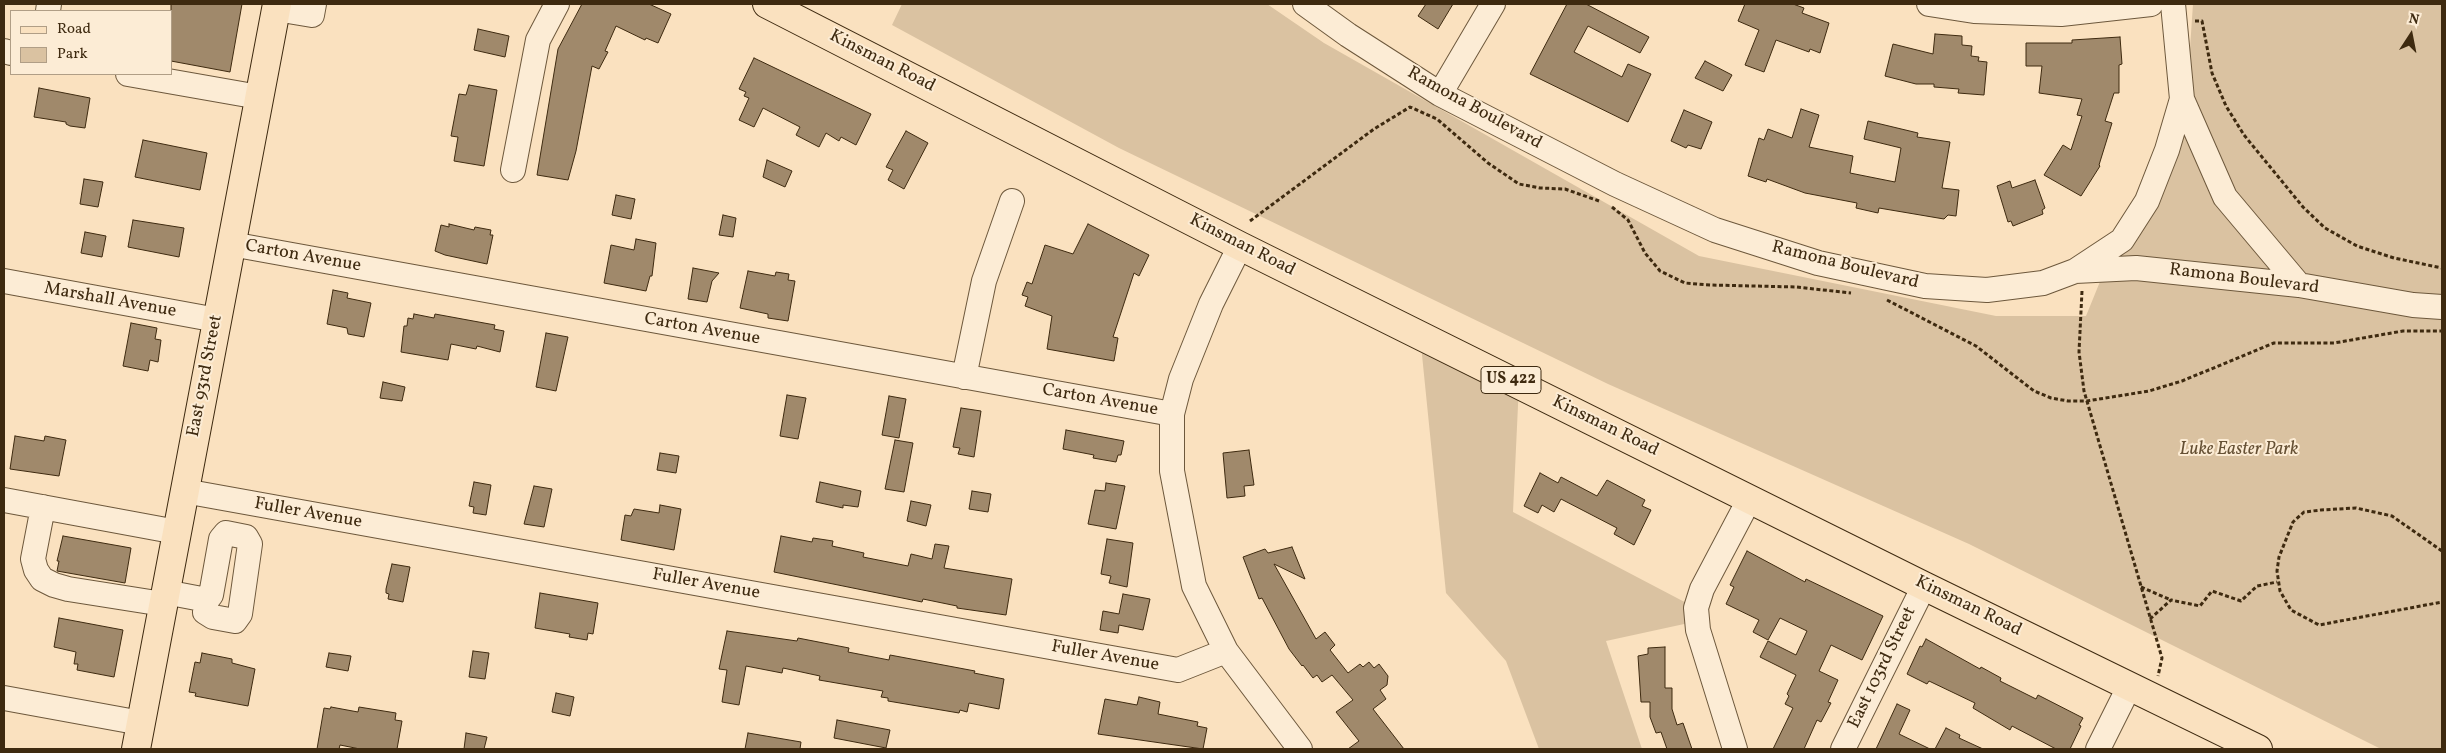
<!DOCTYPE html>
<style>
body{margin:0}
#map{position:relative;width:2446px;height:753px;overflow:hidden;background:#fae1bf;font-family:Vollkorn,serif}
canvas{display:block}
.frame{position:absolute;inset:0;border:5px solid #3e2a10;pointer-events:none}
.legend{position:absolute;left:10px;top:10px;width:162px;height:65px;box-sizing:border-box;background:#fcecd5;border:1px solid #b09e86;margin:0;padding:6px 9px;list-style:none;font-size:15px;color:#3e2a10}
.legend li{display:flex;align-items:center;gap:10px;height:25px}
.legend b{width:25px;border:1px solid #b09e86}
.north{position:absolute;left:2386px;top:10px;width:50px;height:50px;-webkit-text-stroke:4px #fcecd5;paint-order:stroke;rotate:11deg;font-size:14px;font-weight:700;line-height:20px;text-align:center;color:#3e2a10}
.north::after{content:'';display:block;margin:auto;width:18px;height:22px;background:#3e2a10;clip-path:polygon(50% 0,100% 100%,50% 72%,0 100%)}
</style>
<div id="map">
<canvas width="2446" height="753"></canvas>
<div class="frame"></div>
<ul class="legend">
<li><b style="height:6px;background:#fae1bf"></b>Road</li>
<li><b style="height:14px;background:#dac2a1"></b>Park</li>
</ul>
<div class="north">N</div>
</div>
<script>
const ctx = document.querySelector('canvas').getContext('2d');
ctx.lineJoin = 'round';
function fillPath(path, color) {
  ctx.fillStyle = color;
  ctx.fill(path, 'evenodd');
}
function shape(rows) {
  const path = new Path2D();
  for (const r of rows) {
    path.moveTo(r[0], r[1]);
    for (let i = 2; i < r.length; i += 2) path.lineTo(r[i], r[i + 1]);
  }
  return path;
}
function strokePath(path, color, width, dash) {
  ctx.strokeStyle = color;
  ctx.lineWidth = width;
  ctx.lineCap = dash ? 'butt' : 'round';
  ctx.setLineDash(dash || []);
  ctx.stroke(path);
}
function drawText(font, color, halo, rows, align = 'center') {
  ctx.font = font + ' Vollkorn,serif';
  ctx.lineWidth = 4;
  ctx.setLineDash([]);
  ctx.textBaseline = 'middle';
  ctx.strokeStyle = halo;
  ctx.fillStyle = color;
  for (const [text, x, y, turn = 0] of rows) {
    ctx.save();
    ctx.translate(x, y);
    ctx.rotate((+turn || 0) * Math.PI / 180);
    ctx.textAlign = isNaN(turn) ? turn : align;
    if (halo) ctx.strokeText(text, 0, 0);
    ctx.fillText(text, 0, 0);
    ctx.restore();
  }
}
const green = shape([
 [902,4,1267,4,1324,43,1699,256,1996,316,2086,316,2189,63,2193,4,2442,4,2442,749,2381,749,1969,544,1608,384,1119,148,892,25],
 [1420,335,1519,384,1513,512,1696,608,1698,621,1606,641,1642,749,1539,749,1506,661,1446,593]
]);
const building = shape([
 [171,4,242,4,230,72,171,61,171,4],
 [582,4,649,4,671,14,658,43,646,38,645,40,616,26,605,51,608,52,599,69,592,66,576,151,568,180,537,175,558,49,582,4],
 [1426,4,1453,4,1438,29,1418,16,1426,4],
 [1567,4,1586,4,1649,37,1640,53,1588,26,1574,52,1622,77,1628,64,1651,74,1628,122,1530,74,1567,4],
 [1745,4,1793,4,1804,8,1802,13,1829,23,1820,53,1810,49,1809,52,1776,40,1764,72,1745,65,1759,30,1738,21,1745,4],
 [478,29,509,36,505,57,474,50,478,29],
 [1935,34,1962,36,1962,45,1972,46,1971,56,1979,57,1978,61,1987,62,1984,95,1958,93,1959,89,1934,87,1934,84,1916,84,1885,76,1893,44,1933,54,1935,34],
 [2120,37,2122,64,2119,65,2119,93,2114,93,2105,121,2112,123,2099,165,2100,166,2081,196,2044,175,2063,145,2071,150,2082,116,2077,115,2082,99,2039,93,2042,66,2026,66,2026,43,2072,43,2072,40,2120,37],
 [754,58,871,114,856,145,841,137,839,141,826,133,819,147,796,135,800,127,763,108,754,127,739,120,749,98,744,96,746,92,739,89,754,58],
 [1705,61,1732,75,1723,91,1695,78,1705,61],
 [469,85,497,90,484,166,454,161,458,137,451,136,459,94,466,95,469,85],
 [39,88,90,98,85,128,70,126,66,124,66,122,34,117,39,88],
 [1801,109,1819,115,1809,147,1853,156,1850,173,1895,182,1901,148,1864,139,1868,121,1918,133,1917,137,1950,142,1942,188,1959,190,1956,216,1948,215,1944,219,1879,208,1878,213,1856,208,1857,203,1805,193,1767,179,1766,182,1748,176,1759,138,1764,140,1768,129,1792,138,1801,109],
 [1684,110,1712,122,1701,149,1688,145,1686,148,1671,141,1684,110],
 [906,131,928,143,904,189,888,180,893,170,886,167,906,131],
 [143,140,207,153,200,190,135,177,143,140],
 [767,160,792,171,785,187,763,177,767,160],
 [84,179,103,182,98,207,80,204,84,179],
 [2035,180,2045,208,2042,210,2043,214,2013,226,2011,221,2008,222,1997,186,2010,181,2012,188,2035,180],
 [616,195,635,199,631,219,612,215,616,195],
 [723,215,736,218,733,237,719,235,723,215],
 [133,220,184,228,179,257,128,247,133,220],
 [449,224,474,230,475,227,491,230,490,235,493,235,487,264,445,255,435,251,441,225,449,227,449,224],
 [1088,224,1149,255,1139,276,1134,273,1113,337,1118,338,1114,361,1047,349,1052,316,1025,306,1028,297,1022,295,1027,282,1032,284,1045,245,1073,254,1088,224],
 [85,232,106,236,102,257,81,253,85,232],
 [636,239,656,243,652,276,650,276,646,291,604,283,611,245,634,250,636,239],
 [693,268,719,273,712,281,707,302,688,299,693,268],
 [748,271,775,276,776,272,789,274,788,280,795,281,788,321,768,318,768,314,740,308,748,271],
 [333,290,348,293,347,298,371,303,364,337,348,334,347,328,327,324,333,290],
 [414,314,434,318,435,314,495,325,494,329,504,331,500,352,477,346,476,349,451,344,448,360,401,352,404,326,407,326,408,318,413,319,414,314],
 [131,323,157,328,155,339,161,340,158,362,150,360,148,371,123,366,131,323],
 [546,333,568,337,556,391,536,387,546,333],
 [383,382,405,387,402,401,380,398,383,382],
 [787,395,806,398,798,439,780,436,787,395],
 [889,396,906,399,899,438,882,435,889,396],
 [961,408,981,411,974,457,958,454,960,448,953,447,961,408],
 [1066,430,1124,441,1121,455,1118,455,1116,462,1093,458,1094,455,1063,449,1066,430],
 [15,436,44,441,45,436,66,440,59,476,10,469,15,436],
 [895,440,913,443,904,492,885,489,895,440],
 [1249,450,1254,485,1244,486,1245,496,1227,498,1223,453,1249,450],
 [660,453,679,456,676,473,657,470,660,453],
 [1540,473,1558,483,1561,477,1597,496,1607,480,1645,500,1642,506,1651,510,1634,545,1614,534,1617,528,1561,499,1554,512,1542,505,1538,513,1524,506,1540,473],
 [474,482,491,485,486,515,473,513,474,507,469,506,474,482],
 [820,482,861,491,858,507,843,505,843,508,816,502,820,482],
 [1106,483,1125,486,1116,529,1088,524,1095,490,1105,491,1106,483],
 [534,486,552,489,544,527,524,524,534,486],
 [972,491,991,494,988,512,969,509,972,491],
 [911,501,931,505,926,526,907,521,911,501],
 [660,505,681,509,674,550,621,540,625,515,631,516,634,509,659,513,660,505],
 [63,536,131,548,125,583,57,571,59,561,57,561,63,536],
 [781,536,812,542,813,538,833,541,832,546,864,553,863,557,908,566,911,554,932,559,935,544,949,546,944,568,1012,579,1006,615,957,608,957,606,923,599,922,602,774,572,781,536],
 [1107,539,1133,543,1127,587,1109,583,1111,576,1101,574,1107,539],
 [1292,547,1305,579,1274,564,1316,639,1325,632,1335,645,1330,650,1348,673,1360,664,1363,667,1369,662,1374,668,1379,664,1388,676,1387,685,1380,690,1386,699,1373,709,1404,749,1348,749,1359,741,1336,712,1353,700,1332,675,1322,682,1317,675,1313,678,1303,665,1302,666,1289,649,1262,598,1259,599,1243,557,1265,549,1268,553,1292,547],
 [1747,551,1805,582,1806,579,1883,616,1862,660,1831,645,1819,671,1838,680,1828,702,1831,703,1821,722,1817,720,1804,749,1773,749,1793,708,1785,704,1789,696,1787,694,1796,675,1760,657,1768,641,1796,655,1807,631,1780,618,1768,640,1753,632,1759,620,1726,604,1734,587,1730,585,1747,551],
 [392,564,410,567,403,602,388,599,389,594,386,593,386,589,392,564],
 [540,593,598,603,593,634,588,633,587,640,569,637,570,634,535,628,540,593],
 [1123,594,1150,599,1143,630,1119,625,1118,633,1100,630,1103,611,1119,614,1123,594],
 [59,618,123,630,114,677,77,670,78,664,74,664,76,652,54,647,59,618],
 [727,631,797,641,798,638,849,648,848,652,889,660,890,655,975,671,974,673,1004,679,999,709,969,703,967,712,960,710,959,713,888,701,888,698,881,697,883,691,819,680,820,676,783,668,782,673,746,666,739,705,722,702,727,670,719,669,727,631],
 [1926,639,1980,669,1981,667,2001,678,2000,681,2036,699,2038,695,2083,718,2079,725,2081,726,2070,749,2056,749,2012,726,2010,730,1973,708,1975,703,1929,681,1927,684,1907,674,1920,646,1922,647,1926,639],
 [1665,647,1665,688,1672,688,1672,709,1677,725,1683,723,1692,749,1667,749,1661,732,1656,733,1650,717,1650,702,1641,702,1638,656,1648,654,1648,648,1665,647],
 [473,651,489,653,485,679,469,677,473,651],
 [202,653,232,659,232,663,255,669,248,706,195,696,196,693,189,692,195,662,200,663,202,653],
 [329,653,351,656,348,671,326,667,329,653],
 [556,693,574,697,570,716,552,712,556,693],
 [1139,697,1160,702,1158,714,1198,722,1197,726,1207,728,1203,749,1098,734,1105,699,1137,705,1139,697],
 [1897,704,1910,710,1899,734,1930,749,1876,749,1897,704],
 [331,707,358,712,359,707,396,713,395,720,402,721,397,749,360,749,340,745,339,749,317,749,324,708,330,709,331,707],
 [837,720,890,730,886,748,834,738,837,720],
 [1946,728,1960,735,1959,738,1983,749,1935,749,1946,728],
 [466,733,487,737,484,749,464,749,466,733],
 [748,733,801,742,800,749,745,749,748,733]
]);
const path = shape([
 [2195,21,2202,21,2212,73,2226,106,2244,135,2303,207,2325,228,2357,246,2394,258,2442,268],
 [1612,207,1628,220,1645,253,1660,271,1685,283,1710,285,1796,287,1851,293],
 [1250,221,1374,129,1410,107,1437,119,1488,163,1519,184,1540,188,1565,189,1599,201],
 [2082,291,2079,352,2084,391,2162,658,2158,676],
 [1887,300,1976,346,2034,391,2051,398,2068,401,2087,401,2149,391,2182,381,2274,343,2334,343,2403,331,2442,331],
 [2442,551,2392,516,2356,508,2321,510,2304,512,2293,522,2279,557,2277,571,2280,591,2291,610,2319,625,2442,602],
 [2141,587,2171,600],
 [2150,619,2171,600,2200,606,2212,591,2241,601,2257,586,2277,582]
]);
const minor = shape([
 [1305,4,1348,35,1440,94,1615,184,1715,230,1818,263,1925,286,1987,290,2043,283,2075,271,2136,268,2299,285,2413,305,2442,307],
 [1929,4,1974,11,2061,14,2151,4],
 [276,9,312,15,314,4],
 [48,11,49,4],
 [4,51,11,53],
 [128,74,259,97],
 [1440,94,1493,4],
 [2182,99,2225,197,2299,285],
 [513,170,538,40,557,4],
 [231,244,1172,414],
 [1240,246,1211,304,1181,379,1172,414,1172,471,1194,586,1226,651,1300,749],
 [2075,271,2122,240,2147,201,2167,150,2182,99,2173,4],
 [4,281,217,320],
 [964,377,984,281,1012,201],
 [184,491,1178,670,1226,651],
 [4,500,177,532],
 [43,507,33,559,36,570,42,579,54,585,68,589,163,604],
 [165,592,207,600,211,595,221,539,226,533,246,537,250,544,240,614,235,621,213,617,205,612,207,600],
 [4,698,141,723],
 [1735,749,1698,630,1696,608,1702,589,1750,498],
 [1843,749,1924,586],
 [2098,749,2129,687]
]);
const major = shape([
 [767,4,1240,246,1924,586,2258,749],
 [136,749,277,4]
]);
const shields = [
 [1511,380,60]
];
const shieldNames = [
 ["US 422",1511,380]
];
const streetNames = [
 ["Kinsman Road",882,62,27],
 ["Ramona Boulevard",1474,109,29],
 ["Kinsman Road",1242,246,27],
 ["Carton Avenue",303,257,10],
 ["Ramona Boulevard",1845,266,14],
 ["Ramona Boulevard",2244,280,7],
 ["Marshall Avenue",110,301,10],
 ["Carton Avenue",702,330,10],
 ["East 93rd Street",206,376,-79],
 ["Carton Avenue",1100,401,10],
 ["Kinsman Road",1605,427,26],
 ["Fuller Avenue",308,514,10],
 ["Fuller Avenue",706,585,10],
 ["Kinsman Road",1968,607,26],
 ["Fuller Avenue",1105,657,10],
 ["East 103rd Street",1883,668,-64]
];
const parkNames = [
 ["Luke Easter Park",2239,451]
];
fillPath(green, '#dac2a1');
fillPath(building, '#a0896b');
strokePath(building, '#3e2a10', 1);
strokePath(minor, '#6d583c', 26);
strokePath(major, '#3e2a10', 30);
strokePath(path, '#3e2a10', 3, [4, 2.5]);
strokePath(minor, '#fcecd5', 24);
strokePath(major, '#fae1bf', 28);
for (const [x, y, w] of shields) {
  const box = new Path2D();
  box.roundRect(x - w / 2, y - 13.5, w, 27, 4);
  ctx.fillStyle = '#fcecd5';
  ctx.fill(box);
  strokePath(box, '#3e2a10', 1);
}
drawText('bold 16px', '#3e2a10', null, shieldNames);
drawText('18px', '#3e2a10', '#fcecd5', streetNames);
drawText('italic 18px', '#655034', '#fcecd5', parkNames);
</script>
